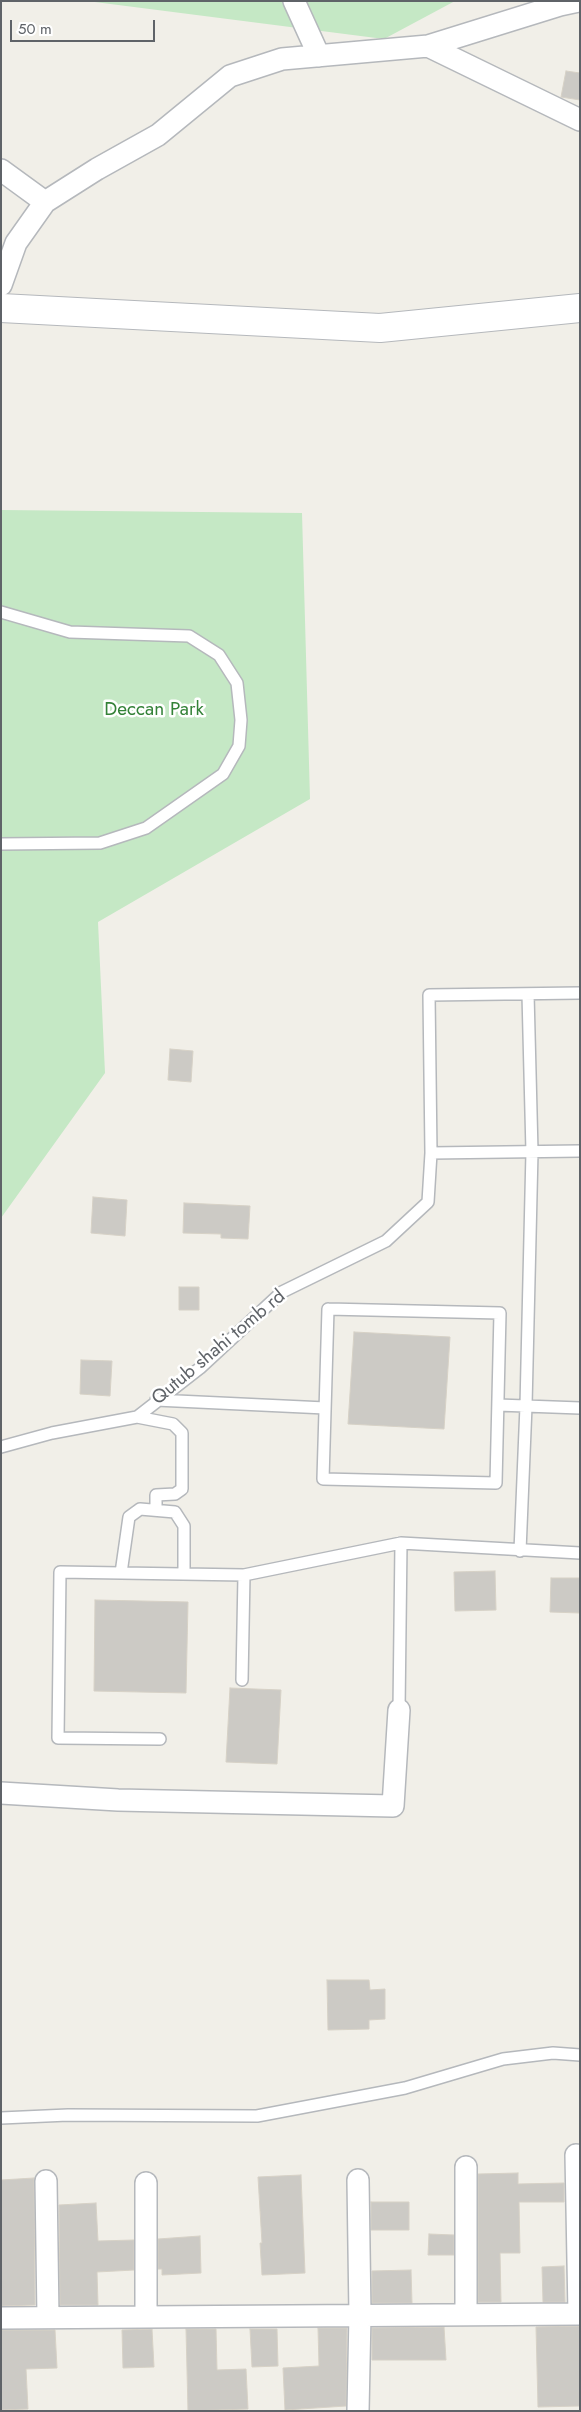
<!DOCTYPE html>
<style>
body{margin:0}
#map{position:relative;width:581px;height:2412px;overflow:hidden;background:#f1efe8;font-family:Jost,sans-serif}
canvas{display:block}
.frame{position:absolute;inset:0;border:2px solid #5f6368;pointer-events:none}
.scale{position:absolute;left:10px;top:20px;width:145px;height:22px;box-sizing:border-box;border:2px solid #5f6368;border-top:0;padding-left:6px;font-size:15px;line-height:18px;white-space:nowrap;color:#5f6368;-webkit-text-stroke:4px #fff;paint-order:stroke}
</style>
<div id="map">
<canvas width="581" height="2412"></canvas>
<div class="frame"></div>
<div class="scale">50 m</div>
</div>
<script>
const ctx = document.querySelector('canvas').getContext('2d');
ctx.lineJoin = 'round';
function fillPath(path, color) {
  ctx.fillStyle = color;
  ctx.fill(path, 'evenodd');
}
function shape(rows) {
  const path = new Path2D();
  for (const r of rows) {
    path.moveTo(r[0], r[1]);
    for (let i = 2; i < r.length; i += 2) path.lineTo(r[i], r[i + 1]);
  }
  return path;
}
function strokePath(path, color, width, dash) {
  ctx.strokeStyle = color;
  ctx.lineWidth = width;
  ctx.lineCap = dash ? 'butt' : 'round';
  ctx.setLineDash(dash || []);
  ctx.stroke(path);
}
function drawText(font, color, halo, rows, align = 'center') {
  ctx.font = font + ' Jost,sans-serif';
  ctx.lineWidth = 5;
  ctx.setLineDash([]);
  ctx.textBaseline = 'middle';
  ctx.strokeStyle = halo;
  ctx.fillStyle = color;
  for (const [text, x, y, turn = 0] of rows) {
    ctx.save();
    ctx.translate(x, y);
    ctx.rotate((+turn || 0) * Math.PI / 180);
    ctx.textAlign = isNaN(turn) ? turn : align;
    if (halo) ctx.strokeText(text, 0, 0);
    ctx.fillText(text, 0, 0);
    ctx.restore();
  }
}
const green = shape([
 [87,1,455,1,384,39],
 [1,510,302,513,310,799,98,922,105,1073,1,1218]
]);
const building = shape([
 [566,71,580,73,580,100,561,97,566,71],
 [170,1049,193,1051,191,1082,168,1080,170,1049],
 [93,1197,127,1200,125,1236,91,1233,93,1197],
 [184,1203,250,1206,248,1239,221,1238,221,1234,183,1233,184,1203],
 [179,1287,199,1287,199,1310,179,1310,179,1287],
 [354,1332,450,1337,444,1429,348,1424,354,1332],
 [81,1360,112,1361,110,1396,80,1394,81,1360],
 [495,1571,496,1610,455,1611,454,1572,495,1571],
 [551,1578,580,1578,580,1613,550,1612,551,1578],
 [95,1600,188,1602,186,1693,94,1691,95,1600],
 [230,1688,281,1690,277,1764,226,1762,230,1688],
 [327,1980,369,1980,370,1990,385,1989,385,2019,369,2020,369,2029,328,2030,327,1980],
 [518,2173,518,2184,564,2183,564,2202,519,2202,520,2253,500,2253,501,2302,478,2302,478,2174,518,2173],
 [301,2175,305,2273,262,2275,260,2243,262,2243,258,2177,301,2175],
 [34,2178,35,2305,1,2306,1,2180,34,2178],
 [371,2202,409,2202,409,2230,371,2230,371,2202],
 [96,2203,98,2241,134,2240,134,2270,97,2272,98,2305,60,2305,59,2205,96,2203],
 [429,2234,454,2235,454,2255,428,2255,429,2234],
 [200,2236,201,2273,162,2275,162,2269,158,2269,158,2239,200,2236],
 [564,2266,565,2302,543,2302,542,2267,564,2266],
 [411,2270,412,2303,372,2303,372,2271,411,2270],
 [580,2326,580,2406,538,2407,536,2327,580,2326],
 [444,2327,446,2360,372,2360,372,2328,444,2327],
 [318,2328,347,2328,346,2406,285,2410,283,2368,319,2366,318,2328],
 [152,2329,154,2367,123,2368,122,2330,152,2329],
 [186,2329,216,2329,217,2370,246,2369,248,2409,188,2411,186,2329],
 [250,2329,277,2329,278,2366,252,2367,250,2329],
 [1,2330,55,2330,57,2368,26,2369,28,2409,1,2410,1,2330]
]);
const service = shape([
 [1,612,70,632,189,636,219,655,237,683,241,720,239,746,223,774,146,828,100,843,1,844],
 [431,1153,429,995,580,993],
 [328,1309,500,1313,496,1483,323,1479,328,1309],
 [156,1400,325,1408],
 [498,1405,580,1408],
 [137,1417,173,1424,182,1433,182,1489,175,1494,156,1495,156,1510],
 [1,1447,52,1433,137,1417,200,1368,282,1292,386,1241,428,1202,431,1153,580,1151],
 [520,1551,526,1406,532,1152,528,994],
 [121,1573,129,1517,140,1509,175,1512,184,1526,184,1574],
 [242,1680,244,1575,401,1543],
 [399,1710,401,1543,580,1553],
 [160,1739,58,1738,60,1572,244,1575],
 [1,2118,68,2115,257,2116,405,2088,503,2059,553,2053,580,2055]
]);
const minor = shape([
 [294,1,319,56],
 [428,46,580,120],
 [1,170,45,202],
 [1,285,16,243,45,202,97,169,158,135,230,76,282,59,428,46,560,5,579,1],
 [1,1793,118,1800,393,1806,399,1710],
 [576,2155,579,2314],
 [466,2167,466,2315],
 [358,2180,360,2315,358,2411],
 [46,2181,48,2317],
 [146,2183,146,2315],
 [1,2318,580,2314]
]);
const tertiary = shape([
 [1,308,380,328,580,308]
]);
const parkNames = [
 ["Deccan Park",154,710]
];
const streetNames = [
 ["Qutub shahi tomb rd",219,1348,-40]
];
fillPath(green, '#c5e8c5');
fillPath(building, '#cccac5');
strokePath(building, '#d6d1c6', 1);
strokePath(service, '#b5b8bc', 14);
strokePath(minor, '#b5b8bc', 24);
strokePath(tertiary, '#b5b8bc', 30);
strokePath(service, '#fff', 11);
strokePath(minor, '#fff', 21);
strokePath(tertiary, '#fff', 28);
drawText('19px', '#348238', '#fff', parkNames);
drawText('19px', '#5f6368', '#fff', streetNames);
</script>
